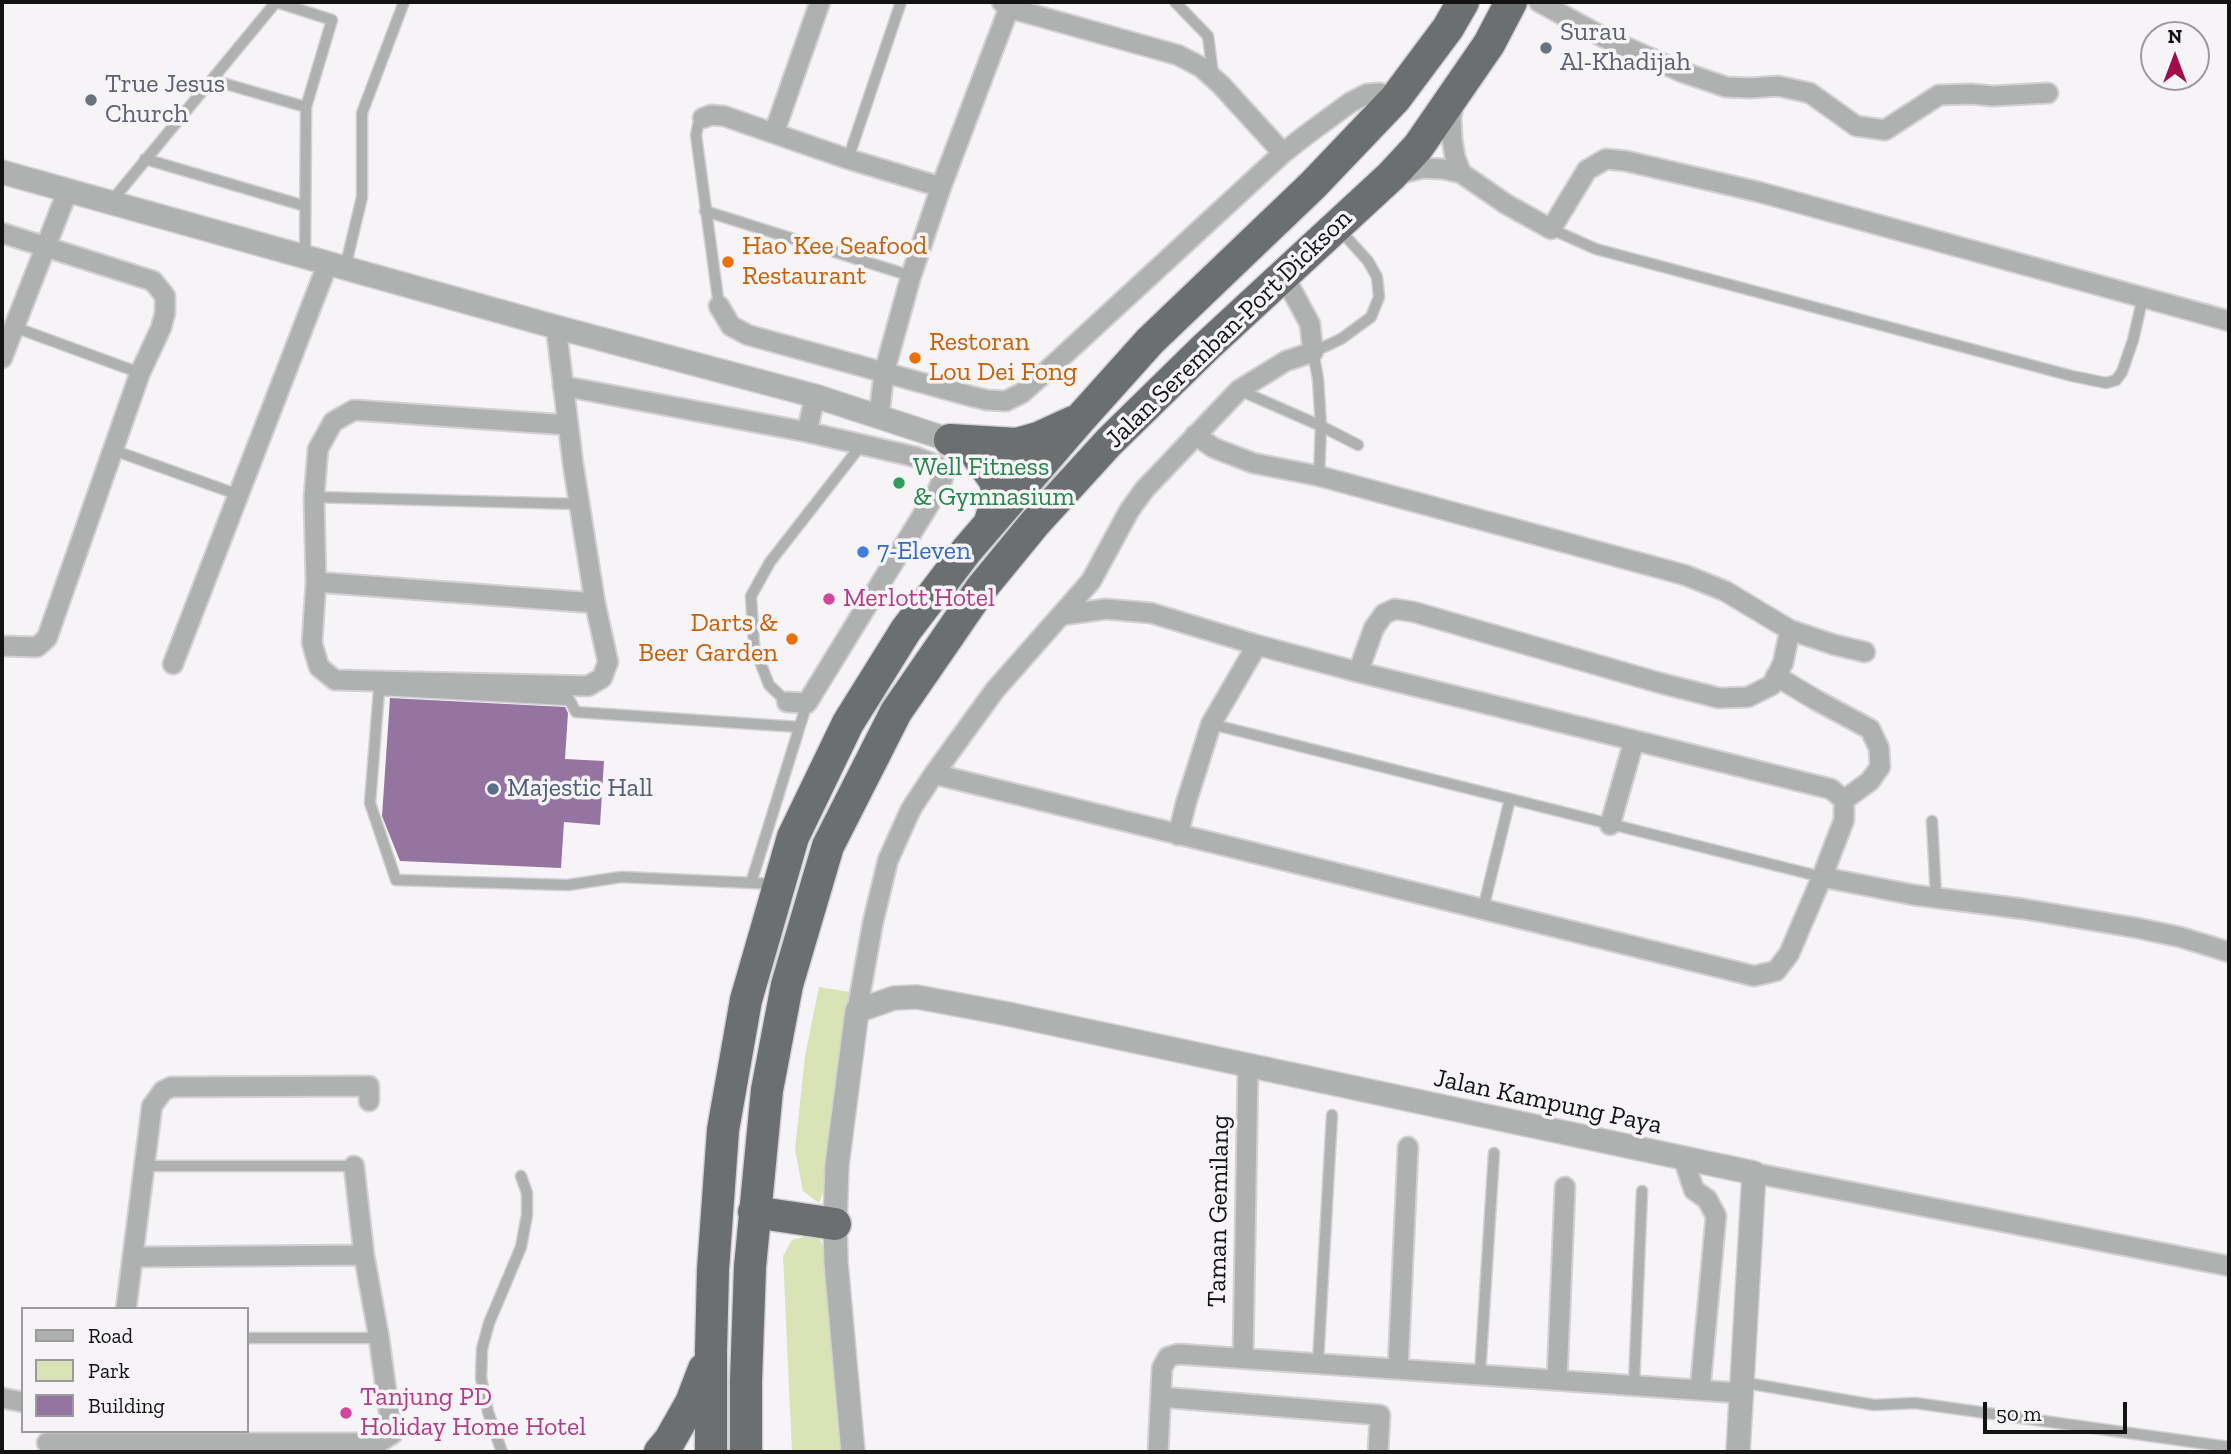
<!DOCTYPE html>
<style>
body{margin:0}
#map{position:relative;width:2231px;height:1454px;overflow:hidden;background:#f6f4f7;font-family:"Zilla Slab",serif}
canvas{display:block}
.frame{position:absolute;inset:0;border:4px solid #141314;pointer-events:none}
.legend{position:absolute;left:21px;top:1307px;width:228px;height:126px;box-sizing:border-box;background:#f6f4f7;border:2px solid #9c9a9c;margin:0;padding:9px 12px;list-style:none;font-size:21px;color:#141314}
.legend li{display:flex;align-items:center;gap:14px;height:35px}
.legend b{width:35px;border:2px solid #9c9a9c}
.north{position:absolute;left:2140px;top:21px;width:70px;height:70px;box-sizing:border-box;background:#f6f4f7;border:2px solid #9c9a9c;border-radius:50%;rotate:0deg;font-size:19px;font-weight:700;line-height:28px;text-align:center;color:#141314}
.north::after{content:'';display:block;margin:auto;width:24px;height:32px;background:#a30c4b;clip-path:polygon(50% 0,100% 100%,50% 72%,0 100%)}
.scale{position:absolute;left:1983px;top:1402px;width:144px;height:32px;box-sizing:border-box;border:4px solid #141314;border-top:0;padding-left:9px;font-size:21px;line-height:24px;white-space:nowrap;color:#141314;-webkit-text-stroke:5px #f6f4f7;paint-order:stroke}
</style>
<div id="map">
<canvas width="2231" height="1454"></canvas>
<div class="frame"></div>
<ul class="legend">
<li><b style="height:9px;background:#afb1b1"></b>Road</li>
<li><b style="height:19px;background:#d9e3b5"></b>Park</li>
<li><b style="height:19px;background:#9674a1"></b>Building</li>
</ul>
<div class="north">N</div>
<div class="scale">50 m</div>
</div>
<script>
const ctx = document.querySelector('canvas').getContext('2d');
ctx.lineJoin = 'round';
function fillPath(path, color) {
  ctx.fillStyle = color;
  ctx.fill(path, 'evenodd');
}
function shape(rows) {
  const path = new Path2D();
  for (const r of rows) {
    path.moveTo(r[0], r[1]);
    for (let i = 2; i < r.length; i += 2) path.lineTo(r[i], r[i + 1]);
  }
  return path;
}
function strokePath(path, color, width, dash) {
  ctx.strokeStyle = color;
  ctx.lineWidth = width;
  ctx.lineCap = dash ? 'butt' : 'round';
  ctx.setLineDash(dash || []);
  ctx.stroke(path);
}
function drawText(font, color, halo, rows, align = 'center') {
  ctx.font = font + ' "Zilla Slab",serif';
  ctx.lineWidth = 7;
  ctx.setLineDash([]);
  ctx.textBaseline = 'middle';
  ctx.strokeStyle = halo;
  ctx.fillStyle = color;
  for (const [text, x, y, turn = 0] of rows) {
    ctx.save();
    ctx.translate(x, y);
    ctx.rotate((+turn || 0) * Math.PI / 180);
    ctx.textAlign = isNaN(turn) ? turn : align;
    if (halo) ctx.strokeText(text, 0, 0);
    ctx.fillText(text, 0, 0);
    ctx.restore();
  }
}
const green = shape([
 [819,987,850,992,829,1176,819,1203,803,1191,795,1150,805,1056],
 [805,1237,819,1238,829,1258,845,1452,792,1452,783,1256,792,1240]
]);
const building = shape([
 [390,698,565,707,568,713,565,759,604,761,600,825,564,822,561,868,400,861,382,816]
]);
const service = shape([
 [1175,2,1208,36,1213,74],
 [212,80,306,107],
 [703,118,698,125,696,135,719,306],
 [145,159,305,206],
 [848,159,901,2],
 [110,203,276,2,332,20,306,107,305,257],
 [705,211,911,276],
 [1551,229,1596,249,2072,376,2106,383,2116,380,2122,372,2133,340,2143,297],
 [345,268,362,197,362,113,404,2],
 [14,327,140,373],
 [1239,390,1321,426,1358,445],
 [113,450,239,495],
 [1319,476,1321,426,1318,379,1313,352,1341,339,1371,317,1379,297,1377,277,1368,261,1339,229],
 [314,497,579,504],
 [566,694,576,712,799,727],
 [567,700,379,690,370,803,396,880,568,885,621,877,775,884],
 [787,702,769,685,754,646,751,596,770,562,862,444],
 [1211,724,1822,877],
 [1932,821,1936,897],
 [751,883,807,703],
 [1483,909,1510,799],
 [144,1166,354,1166],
 [247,1338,379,1338],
 [1318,1363,1332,1115],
 [1480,1374,1494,1153],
 [1741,1382,1874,1405,1915,1403,2229,1447],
 [1634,1385,1642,1191],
 [502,1452,488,1412,481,1378,482,1349,489,1323,521,1247,527,1215,527,1193,521,1176]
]);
const minor = shape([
 [1002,2,1009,8,1178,55,1201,67,1221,85,1283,153],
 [1539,2,1603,37,1682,72,1726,87,1750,88,1778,86,1810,93,1856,126,1885,130,1939,95,1971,94,1993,96,2048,93],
 [1454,103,1451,118,1452,139,1455,157,1461,173],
 [703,118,711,115,724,116,848,159,941,187],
 [774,133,820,2],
 [1395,175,1423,168,1443,169,1461,173,1506,204,1551,229,1587,170,1606,159,1626,161,1759,192,2229,321],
 [2,233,153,281,165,296,165,313,161,328,140,373,47,638,37,647,2,646],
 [719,306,731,326,748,335,970,396,987,400,1006,401,1022,393,1039,378,1283,153,1306,135,1351,102,1367,94,1380,93,1395,99],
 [2,358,68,190],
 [563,386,807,432,916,457,936,465,943,477,938,490,807,703,787,702],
 [879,416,884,373,911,276,941,187,1009,8],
 [568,425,354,410,333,422,318,449,314,497,316,582,595,603],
 [807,432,815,396],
 [1195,435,1214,448,1253,463,1319,476,1685,575,1725,591,1790,630,1835,645,1865,652],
 [316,582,312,643,319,667,335,680,588,686,602,678,608,662,595,603,573,464,556,327],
 [173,664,328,263],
 [1358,672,1374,628,1384,614,1395,609,1414,612,1660,683,1719,698,1748,697,1772,685,1783,663,1790,630],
 [1776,676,1816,700,1870,729,1879,748,1880,767,1870,781,1844,800],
 [934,774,1754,976,1776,971,1789,954,1822,877,1844,820,1844,800,1831,789,1358,672,1257,645,1151,613,1106,609,1062,615],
 [1610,825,1634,741],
 [1178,835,1186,803,1211,724,1257,645],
 [1822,877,1914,895,2024,909,2137,928,2180,937,2229,952],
 [857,1011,873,922,888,860,911,809,934,774,995,690,1091,581,1129,511,1144,490,1239,390,1286,361,1313,352,1310,324,1283,274],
 [1684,1160,1694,1190,1707,1199,1716,1216,1700,1390],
 [1754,1173,2229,1266],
 [134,1257,364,1255],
 [126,1309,152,1106,163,1091,171,1087,369,1086,369,1101],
 [1243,1358,1248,1066],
 [1398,1369,1408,1147],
 [1557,1380,1565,1187],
 [1161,1397,1380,1415,1378,1452],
 [2,1398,23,1402],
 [47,1443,378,1443,392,1434,379,1338,364,1255,354,1166],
 [1158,1452,1162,1368,1168,1357,1178,1354,1741,1393]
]);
const tertiary = shape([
 [2,172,556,327,815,396,950,440,1029,478],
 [853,1452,836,1262,835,1224,837,1165,857,1011,894,998,917,997,1003,1013,1754,1173,1738,1452]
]);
const trunk = shape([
 [950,440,1017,444,1038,438,1073,422],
 [974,451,996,482,997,498,990,522],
 [754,1212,835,1224],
 [660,1452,670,1440,691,1403,704,1369],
 [711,1452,711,1351,713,1270,723,1130,746,1000,793,837,848,723,906,630,967,550,1080,419,1150,341,1313,185,1395,99,1448,28,1463,2],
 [746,1452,746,1381,750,1267,767,1090,787,985,828,846,896,712,980,590,1035,523,1109,442,1206,347,1391,176,1418,147,1489,44,1511,2]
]);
const markers = [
 [1546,48,7,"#6b7280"],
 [91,100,7,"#6b7280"],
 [728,262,7,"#e8710a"],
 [915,358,7,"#e8710a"],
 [899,483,7,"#2e9e5b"],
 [863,552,7,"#3f7fe0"],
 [829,599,7,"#d1479c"],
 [792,639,7,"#e8710a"],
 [493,789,7,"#5c6f8a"],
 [346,1413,7,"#d1479c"]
];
const worshipNames = [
 ["Surau",1560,33],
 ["Al-Khadijah",1560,63],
 ["True Jesus",105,85],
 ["Church",105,115]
];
const foodNames = [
 ["Hao Kee Seafood",742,247],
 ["Restaurant",742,277],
 ["Restoran",929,343],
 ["Lou Dei Fong",929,373],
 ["Darts &",778,624,"right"],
 ["Beer Garden",778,654,"right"]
];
const streetNames = [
 ["Jalan Seremban-Port Dickson",1229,329,-44],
 ["Jalan Kampung Paya",1548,1102,12],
 ["Taman Gemilang",1219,1211,-89]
];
const leisureNames = [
 ["Well Fitness",913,468],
 ["& Gymnasium",913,498]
];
const shopNames = [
 ["7-Eleven",877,552]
];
const hotelNames = [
 ["Merlott Hotel",843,599],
 ["Tanjung PD",360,1398],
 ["Holiday Home Hotel",360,1428]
];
const serviceNames = [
 ["Majestic Hall",507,789]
];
fillPath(green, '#d9e3b5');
fillPath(building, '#9674a1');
strokePath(service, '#d2d0d3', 13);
strokePath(minor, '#d2d0d3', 23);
strokePath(tertiary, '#d2d0d3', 26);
strokePath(trunk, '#d2d0d3', 35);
strokePath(service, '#afb1b1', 10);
strokePath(minor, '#afb1b1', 19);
strokePath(tertiary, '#afb1b1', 23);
strokePath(trunk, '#6b6f6f', 32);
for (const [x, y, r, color] of markers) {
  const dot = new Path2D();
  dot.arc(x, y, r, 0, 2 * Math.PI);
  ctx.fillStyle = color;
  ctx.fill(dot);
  strokePath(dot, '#f6f4f7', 2.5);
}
drawText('26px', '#5b616d', '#f6f4f7', worshipNames, 'left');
drawText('26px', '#c56008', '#f6f4f7', foodNames, 'left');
drawText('26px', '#141314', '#f6f4f7', streetNames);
drawText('26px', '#27864d', '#f6f4f7', leisureNames, 'left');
drawText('26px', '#366cbe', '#f6f4f7', shopNames, 'left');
drawText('26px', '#b23c85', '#f6f4f7', hotelNames, 'left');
drawText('26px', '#4e5e75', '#f6f4f7', serviceNames, 'left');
</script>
